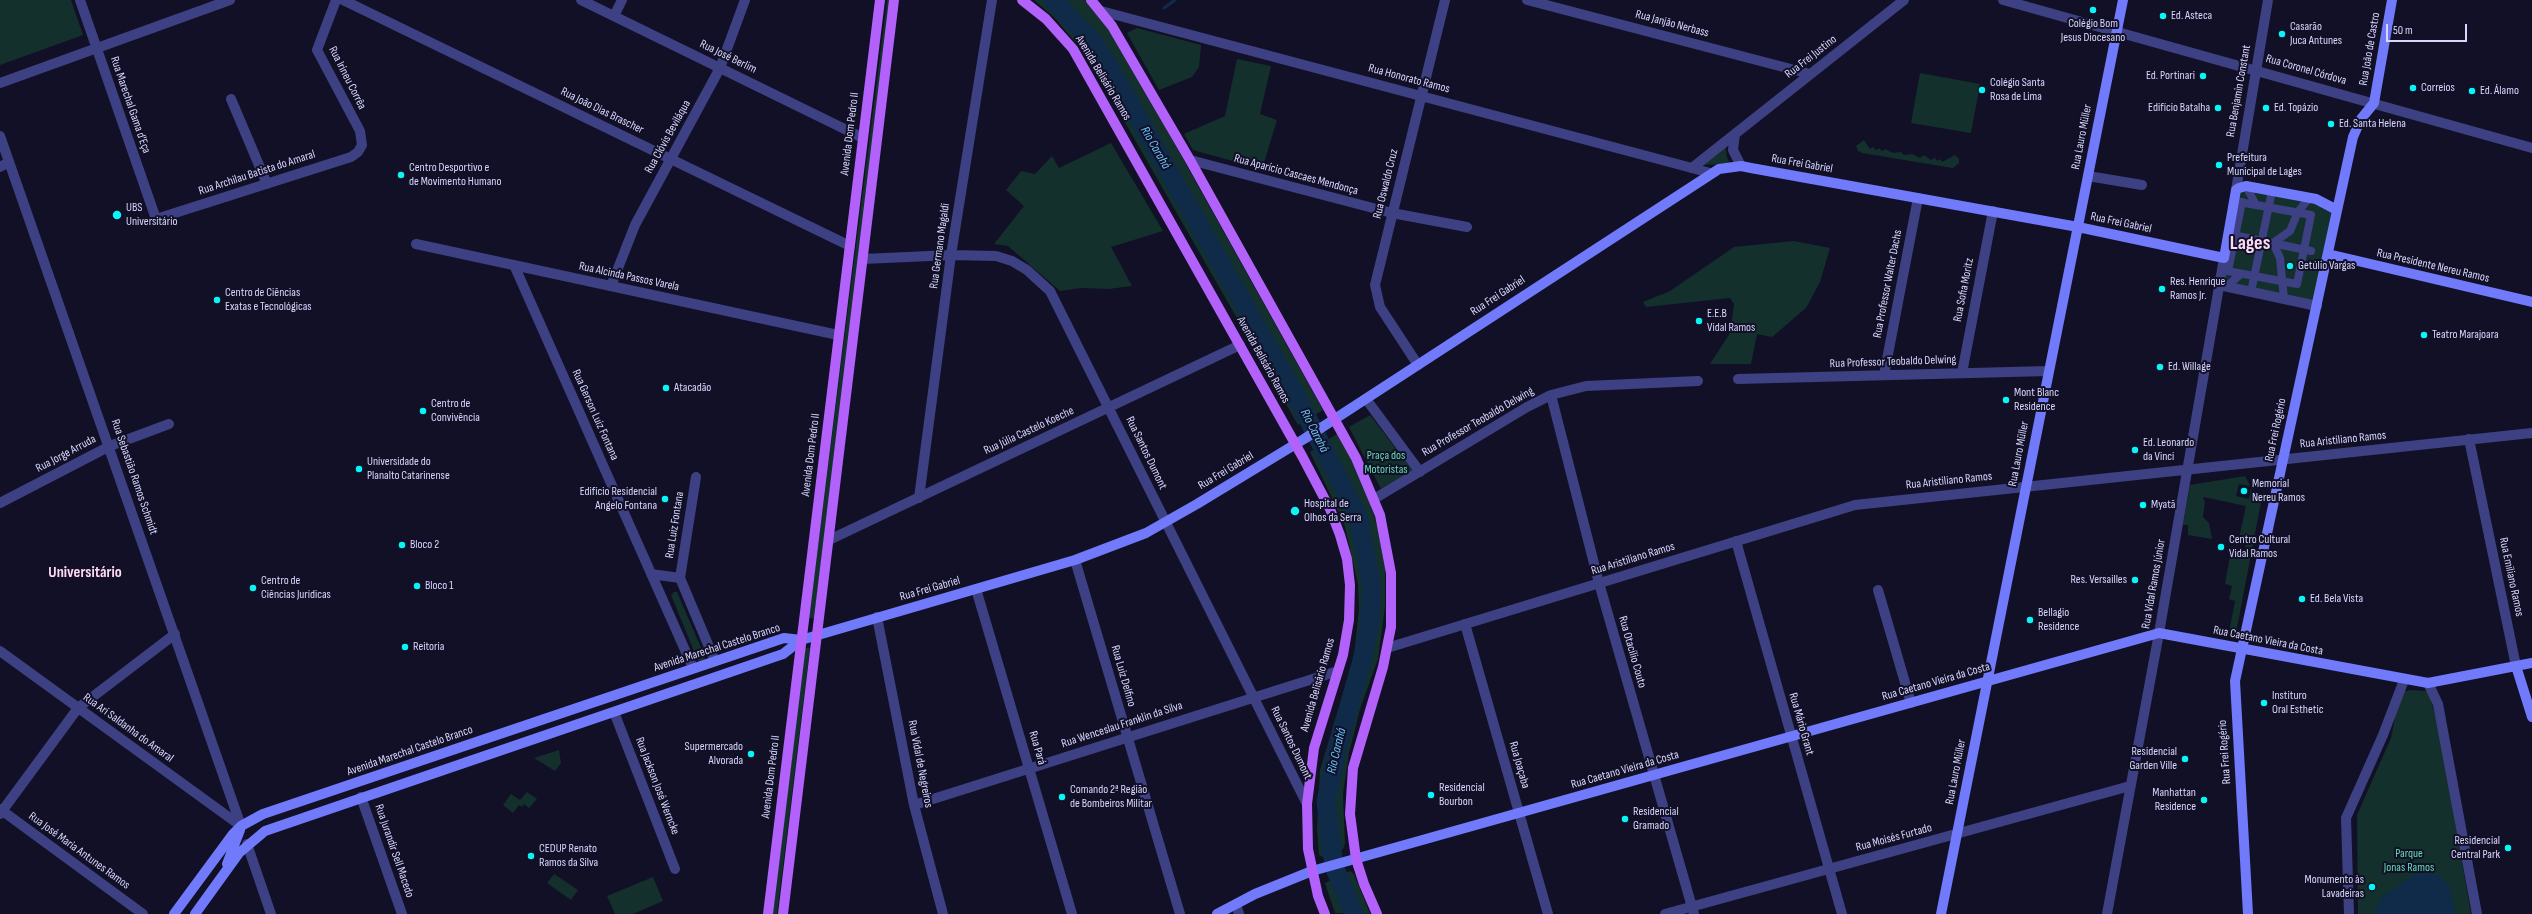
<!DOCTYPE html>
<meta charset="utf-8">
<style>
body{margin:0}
#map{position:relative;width:2532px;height:914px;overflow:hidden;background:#121026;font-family:"Sofia Sans Condensed",sans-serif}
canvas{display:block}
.scale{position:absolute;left:2386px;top:24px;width:81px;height:18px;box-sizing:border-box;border:2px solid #d7d6fe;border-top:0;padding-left:5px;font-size:12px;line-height:14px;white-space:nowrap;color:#d7d6fe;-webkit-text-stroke:3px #121026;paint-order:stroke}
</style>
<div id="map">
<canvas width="2532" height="914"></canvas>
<div class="scale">50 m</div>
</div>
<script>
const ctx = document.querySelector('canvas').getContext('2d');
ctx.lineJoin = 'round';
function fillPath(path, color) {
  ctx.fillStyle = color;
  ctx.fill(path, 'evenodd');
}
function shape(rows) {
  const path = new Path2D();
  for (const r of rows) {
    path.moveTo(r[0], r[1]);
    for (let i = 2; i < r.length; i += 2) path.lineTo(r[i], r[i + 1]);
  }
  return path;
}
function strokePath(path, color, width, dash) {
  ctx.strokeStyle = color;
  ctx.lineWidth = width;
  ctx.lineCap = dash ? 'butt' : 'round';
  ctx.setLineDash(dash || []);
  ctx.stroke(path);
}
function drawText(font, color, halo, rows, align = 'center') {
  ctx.font = font + ' "Sofia Sans Condensed",sans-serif';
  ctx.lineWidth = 4;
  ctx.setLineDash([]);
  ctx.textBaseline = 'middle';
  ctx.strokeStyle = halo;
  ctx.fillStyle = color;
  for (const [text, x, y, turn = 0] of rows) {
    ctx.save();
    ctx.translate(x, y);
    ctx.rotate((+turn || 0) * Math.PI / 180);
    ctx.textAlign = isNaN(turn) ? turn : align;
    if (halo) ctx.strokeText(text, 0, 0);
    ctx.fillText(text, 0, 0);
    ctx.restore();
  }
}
const green = shape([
 [0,0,71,0,83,35,0,65],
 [887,0,891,0,814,618,809,618],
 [1034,0,1085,0,1104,22,1124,53,1323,410,1298,425,1087,56,1054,17],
 [1137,28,1201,45,1199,67,1192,77,1159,90,1127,33],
 [1237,59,1271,66,1260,114,1277,120,1262,169,1193,150,1184,134,1225,116],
 [1920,73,1980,84,1971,133,1911,123],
 [1864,140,1870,149,1873,147,1876,150,1879,148,1882,151,1885,149,1893,153,1901,152,1904,155,1913,154,1920,158,1924,155,1931,160,1935,158,1937,161,1940,159,1942,162,1955,155,1959,159,1959,163,1953,168,1862,153,1858,151,1856,146],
 [1111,143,1163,231,1111,247,1132,286,1108,289,1081,288,1060,291,1008,246,994,244,1024,206,1006,190,1021,171,1035,174,1052,156,1059,168],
 [1725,145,1727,157,1730,164,1702,165],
 [2236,190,2316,199,2337,210,2317,306,2219,285],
 [1794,241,1830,248,1820,282,1806,308,1772,337,1757,334,1751,364,1710,364,1730,333,1734,304,1730,298,1646,307,1643,302,1670,291,1734,247],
 [1370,415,1413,471,1381,489,1349,427],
 [1337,434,1340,434,1367,492,1378,530,1385,568,1385,606,1378,659,1360,709,1349,753,1343,794,1345,843,1343,849,1323,857,1319,855,1317,828,1320,770,1354,656,1359,608,1358,584,1344,523,1310,452],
 [2245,476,2250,486,2239,484,2236,496,2249,499,2251,489,2255,497,2262,497,2236,633,2229,632,2235,601,2229,599,2232,586,2225,584,2230,556,2243,559,2246,544,2238,543,2246,506,2203,497,2205,502,2203,517,2209,523,2212,539,2188,535,2188,525,2183,525,2190,485],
 [674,592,677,592,705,657,704,661,698,661,671,595],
 [805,648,810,648,777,914,773,914],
 [2409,690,2426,691,2429,694,2438,724,2471,914,2358,914,2357,815,2391,738,2397,707,2404,692],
 [559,750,561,763,555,771,534,758],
 [527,792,537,799,529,808,524,804,522,807,519,805,513,813,503,805,511,794,520,800],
 [1350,871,1354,874,1370,914,1335,913,1325,883],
 [554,874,578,890,571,900,547,883],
 [653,877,663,901,633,914,615,914,607,896]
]);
const water = shape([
 [2417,873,2436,874,2444,879,2450,888,2455,914,2374,914,2382,897]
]);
const stream = shape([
 [1164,8,1175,0],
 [1093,42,1102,38]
]);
const river = shape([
 [1053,0,1093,42,1107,63,1296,396,1358,516,1372,587,1369,628,1363,657,1337,749,1326,802,1334,866,1354,914]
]);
const pedestrian = shape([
 [2246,186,2256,205],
 [2228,234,2311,251],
 [2222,270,2297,284,2311,215,2234,201],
 [2228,271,2242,202],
 [2227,286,2241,274],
 [2251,292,2272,191],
 [2284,299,2280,258,2273,243,2290,231,2298,212,2309,198]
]);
const minor = shape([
 [80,0,156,219,351,157,358,152,362,145,360,131,317,50,336,0],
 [343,0,850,246],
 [581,0,863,138],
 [1527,0,1810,74],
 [1101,11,1692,168],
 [614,16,622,0],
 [0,83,230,0],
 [231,99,267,184],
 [0,136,241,826],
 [1190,160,1392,213,1467,227],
 [0,167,9,162],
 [2088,176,2142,185],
 [416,244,838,335],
 [863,259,951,255,996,256,1012,261,1027,270,1050,291,1307,804],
 [514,265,693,668],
 [2219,285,2317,306],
 [611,286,635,225,720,68,745,0],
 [1418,365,1380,307,1375,285,1445,0],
 [1962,373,1993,211],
 [1884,375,1918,198],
 [1738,379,2049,371],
 [1551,395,1599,583,1694,914],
 [1366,399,1420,472],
 [919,498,951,255,992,0],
 [1374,499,1527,407,1551,395,1586,386,1698,381],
 [0,503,110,446,169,424],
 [829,540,1240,345],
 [1736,541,1842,914],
 [1075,560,1180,914],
 [651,574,680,578,715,661],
 [680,578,696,477],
 [976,589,1072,914],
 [1878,590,1911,703],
 [877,617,914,805,943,914],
 [1465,624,1548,914],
 [0,651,241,826],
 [2428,683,2438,704,2477,914],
 [614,712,675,869],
 [361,797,402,914],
 [914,805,1338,671],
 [0,809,143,914],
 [0,814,78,708,175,634],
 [247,844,271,914],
 [1236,904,1239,914],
 [1665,914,2130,786],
 [2107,914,2159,633],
 [2349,914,2346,818,2383,735,2404,680]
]);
const tertiary = shape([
 [2003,0,2532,148],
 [1735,134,1733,150,1741,166],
 [1692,168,1904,0],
 [1692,168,1710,173],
 [2236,190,2268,0],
 [2469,439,2516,666],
 [2159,633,2224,258],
 [1387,648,1855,505,2532,433]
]);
const secondary = shape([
 [2328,254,2532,302],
 [2516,666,2532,717],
 [227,864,240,830],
 [174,914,233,834,241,826,263,814,784,638,801,640],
 [195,914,239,853,265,831,783,654,801,640,1075,560,1146,533,1197,504,1304,439,1719,169,1741,166,1751,168,2078,227,2224,258,2236,190,2239,188,2246,186,2316,199,2337,210],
 [1217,914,1255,894,1312,871,2159,633,2428,683,2532,663],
 [1941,914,2123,0],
 [2248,914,2235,681,2353,137,2361,119,2374,103,2392,0]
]);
const primary = shape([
 [1022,0,1046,19,1073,49,1302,456,1330,509,1340,535,1347,559,1350,585,1349,620,1343,655,1314,748,1307,804,1308,849,1318,896,1325,914],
 [1091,0,1112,26,1190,160,1356,458,1380,515,1391,573,1391,627,1383,667,1353,768,1350,814,1356,859,1364,884,1377,914],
 [768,914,880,0],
 [783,914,894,0]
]);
const markers = [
 [2093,10,4,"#09f6f7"],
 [2163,16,4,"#09f6f7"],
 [2282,34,4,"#09f6f7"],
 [2203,76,4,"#09f6f7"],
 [2413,88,4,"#09f6f7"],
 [1982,90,4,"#09f6f7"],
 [2472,91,4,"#09f6f7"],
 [2218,108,4,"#09f6f7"],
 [2266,108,4,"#09f6f7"],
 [2331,124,4,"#09f6f7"],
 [2219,165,4,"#09f6f7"],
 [401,175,4,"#09f6f7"],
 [117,215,5,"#09f6f7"],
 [2290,266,4,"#09f6f7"],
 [2162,289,4,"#09f6f7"],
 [217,300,4,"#09f6f7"],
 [1699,321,4,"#09f6f7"],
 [2424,335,4,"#09f6f7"],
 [2160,367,4,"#09f6f7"],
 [666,388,4,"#09f6f7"],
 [2006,400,4,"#09f6f7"],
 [423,411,4,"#09f6f7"],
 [2135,450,4,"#09f6f7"],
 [359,469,4,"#09f6f7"],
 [2244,491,4,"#09f6f7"],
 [665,499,4,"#09f6f7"],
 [2143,505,4,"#09f6f7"],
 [1295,511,5,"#09f6f7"],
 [402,545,4,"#09f6f7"],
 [2221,547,4,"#09f6f7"],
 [2135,580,4,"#09f6f7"],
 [417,586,4,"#09f6f7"],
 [253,588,4,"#09f6f7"],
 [2302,599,4,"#09f6f7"],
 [2030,620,4,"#09f6f7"],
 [405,647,4,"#09f6f7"],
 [2264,703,4,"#09f6f7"],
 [751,754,4,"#09f6f7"],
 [2185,759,4,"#09f6f7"],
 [1431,795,4,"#09f6f7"],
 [1062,797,4,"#09f6f7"],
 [2204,800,4,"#09f6f7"],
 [1625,819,4,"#09f6f7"],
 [2508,848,4,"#09f6f7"],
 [531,856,4,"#09f6f7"],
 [2372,887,4,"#09f6f7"]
];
const poiNames = [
 ["Ed. Asteca",2171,16],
 ["Colégio Bom",2093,24,"center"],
 ["Jesus Diocesano",2093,38,"center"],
 ["Casarão",2290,27],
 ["Juca Antunes",2290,41],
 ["Ed. Portinari",2195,76,"right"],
 ["Colégio Santa",1990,83],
 ["Rosa de Lima",1990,97],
 ["Correios",2421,88],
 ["Ed. Álamo",2480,91],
 ["Edifício Batalha",2210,108,"right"],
 ["Ed. Topázio",2274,108],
 ["Ed. Santa Helena",2339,124],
 ["Prefeitura",2227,158],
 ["Municipal de Lages",2227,172],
 ["Centro Desportivo e",409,168],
 ["de Movimento Humano",409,182],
 ["UBS",126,208],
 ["Universitário",126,222],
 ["Getúlio Vargas",2298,266],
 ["Res. Henrique",2170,282],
 ["Ramos Jr.",2170,296],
 ["Centro de Ciências",225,293],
 ["Exatas e Tecnológicas",225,307],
 ["E.E.B",1707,314],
 ["Vidal Ramos",1707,328],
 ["Teatro Marajoara",2432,335],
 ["Ed. Willage",2168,367],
 ["Atacadão",674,388],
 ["Mont Blanc",2014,393],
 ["Residence",2014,407],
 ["Centro de",431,404],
 ["Convivência",431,418],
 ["Ed. Leonardo",2143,443],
 ["da Vinci",2143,457],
 ["Universidade do",367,462],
 ["Planalto Catarinense",367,476],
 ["Memorial",2252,484],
 ["Nereu Ramos",2252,498],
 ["Edifício Residencial",657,492,"right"],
 ["Angelo Fontana",657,506,"right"],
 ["Hospital de",1304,504],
 ["Olhos da Serra",1304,518],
 ["Myatã",2151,505],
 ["Centro Cultural",2229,540],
 ["Vidal Ramos",2229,554],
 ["Bloco 2",410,545],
 ["Res. Versailles",2127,580,"right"],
 ["Centro de",261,581],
 ["Ciências Jurídicas",261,595],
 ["Bloco 1",425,586],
 ["Ed. Bela Vista",2310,599],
 ["Bellagio",2038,613],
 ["Residence",2038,627],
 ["Reitoria",413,647],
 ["Instituro",2272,696],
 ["Oral Esthetic",2272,710],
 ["Supermercado",743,747,"right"],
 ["Alvorada",743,761,"right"],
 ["Residencial",2177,752,"right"],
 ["Garden Ville",2177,766,"right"],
 ["Residencial",1439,788],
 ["Bourbon",1439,802],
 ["Comando 2ª Região",1070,790],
 ["de Bombeiros Militar",1070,804],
 ["Manhattan",2196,793,"right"],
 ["Residence",2196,807,"right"],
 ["Residencial",1633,812],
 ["Gramado",1633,826],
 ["Residencial",2500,841,"right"],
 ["Central Park",2500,855,"right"],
 ["CEDUP Renato",539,849],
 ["Ramos da Silva",539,863],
 ["Monumento às",2364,880,"right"],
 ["Lavadeiras",2364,894,"right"]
];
const streetNames = [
 ["Rua Janjão Nerbass",1672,24,15],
 ["Rua João de Castro",2370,49,-80],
 ["Rua José Berlim",728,57,26],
 ["Rua Frei Justino",1811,57,-38],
 ["Rua Coronel Córdova",2306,70,16],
 ["Rua Irineu Corrêa",347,78,63],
 ["Avenida Belisário Ramos",1103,78,59],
 ["Rua Honorato Ramos",1409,79,15],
 ["Rua Benjamin Constant",2239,91,-80],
 ["Rua Marechal Gama d'Eça",130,105,71],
 ["Rua João Dias Brascher",602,111,26],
 ["Avenida Dom Pedro II",850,134,-83],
 ["Rua Clóvis Beviláqua",668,137,-61],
 ["Rua Lauro Müller",2082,137,-79],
 ["Rua Frei Gabriel",1802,164,10],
 ["Rua Archilau Batista do Amaral",257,173,-18],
 ["Rua Aparício Cascaes Mendonça",1296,175,15],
 ["Rua Oswaldo Cruz",1386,184,-76],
 ["Rua Frei Gabriel",2121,223,12],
 ["Rua Germano Magaldi",940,246,-82],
 ["Rua Presidente Nereu Ramos",2433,266,13],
 ["Rua Alcinda Passos Varela",629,277,12],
 ["Rua Professor Walter Dachs",1888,284,-79],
 ["Rua Sofia Moritz",1964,290,-79],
 ["Rua Frei Gabriel",1498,296,-33],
 ["Avenida Belisário Ramos",1263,360,61],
 ["Rua Professor Teobaldo Delwing",1893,362,-2],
 ["Rua Gerson Luiz Fontana",595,415,66],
 ["Rua Professor Teobaldo Delwing",1478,422,-30],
 ["Rua Frei Rogério",2276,430,-78],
 ["Rua Júlia Castelo Koeche",1029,431,-25],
 ["Rua Aristiliano Ramos",2343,440,-6],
 ["Rua Santos Dumont",1146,453,64],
 ["Rua Jorge Arruda",66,454,-28],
 ["Rua Lauro Müller",2019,454,-79],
 ["Avenida Dom Pedro II",811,455,-83],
 ["Rua Frei Gabriel",1226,471,-31],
 ["Rua Sebastião Ramos Schmidt",134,477,71],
 ["Rua Aristiliano Ramos",1949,481,-6],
 ["Rua Luiz Fontana",675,525,-81],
 ["Rua Aristiliano Ramos",1633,559,-17],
 ["Rua Emiliano Ramos",2511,577,78],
 ["Rua Vidal Ramos Júnior",2154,584,-80],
 ["Rua Frei Gabriel",930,589,-16],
 ["Rua Caetano Vieira da Costa",2268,641,11],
 ["Avenida Marechal Castelo Branco",717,648,-18],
 ["Rua Otacílio Couto",1632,652,74],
 ["Rua Luiz Delfino",1123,676,74],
 ["Rua Caetano Vieira da Costa",1936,682,-16],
 ["Avenida Belisário Ramos",1318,685,-74],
 ["Rua Mário Grant",1801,724,74],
 ["Rua Wenceslau Franklin da Silva",1122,725,-18],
 ["Rua Ari Saldanha do Amaral",128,728,36],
 ["Rua Santos Dumont",1291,743,64],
 ["Rua Pará",1037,748,74],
 ["Avenida Marechal Castelo Branco",410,751,-19],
 ["Rua Frei Rogério",2225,752,-94],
 ["Rua Vidal de Negreiros",920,764,79],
 ["Rua Joaçaba",1519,765,74],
 ["Rua Caetano Vieira da Costa",1625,770,-16],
 ["Rua Lauro Müller",1956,772,-79],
 ["Avenida Dom Pedro II",771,777,-83],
 ["Rua Jackson José Werncke",657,786,69],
 ["Rua Moisés Furtado",1894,838,-15],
 ["Rua José Maria Antunes Ramos",79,851,36],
 ["Rua Jurandir Sell Macedo",394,851,71]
];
const parkNames = [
 ["Praça dos",1386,456],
 ["Motoristas",1386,470],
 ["Parque",2409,854],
 ["Jonas Ramos",2409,868]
];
const waterNames = [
 ["Rio Carahá",1155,148,60],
 ["Rio Carahá",1314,431,63],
 ["Rio Carahá",1337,751,-77]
];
const districtNames = [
 ["Universitário",85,573]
];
const townNames = [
 ["Lages",2250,244]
];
fillPath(green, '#13302c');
fillPath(water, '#102b4a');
strokePath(stream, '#102b4a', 3);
strokePath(river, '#102b4a', 19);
strokePath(pedestrian, '#3d4183', 8);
strokePath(minor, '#3d4183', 10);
strokePath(tertiary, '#3d4183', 10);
strokePath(secondary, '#707afb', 10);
strokePath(primary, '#b261fa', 10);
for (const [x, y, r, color] of markers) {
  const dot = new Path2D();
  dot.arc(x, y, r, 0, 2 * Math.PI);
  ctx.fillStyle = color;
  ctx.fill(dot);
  strokePath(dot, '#121026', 1.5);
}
drawText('12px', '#d7d6fe', '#121026', poiNames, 'left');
drawText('12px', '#d7d6fe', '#121026', streetNames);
drawText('12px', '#64dcb3', '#121026', parkNames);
drawText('italic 13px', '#68c4fa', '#121026', waterNames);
drawText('bold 16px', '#fed8f4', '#121026', districtNames);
drawText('bold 20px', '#fed8f4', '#121026', townNames);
</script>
